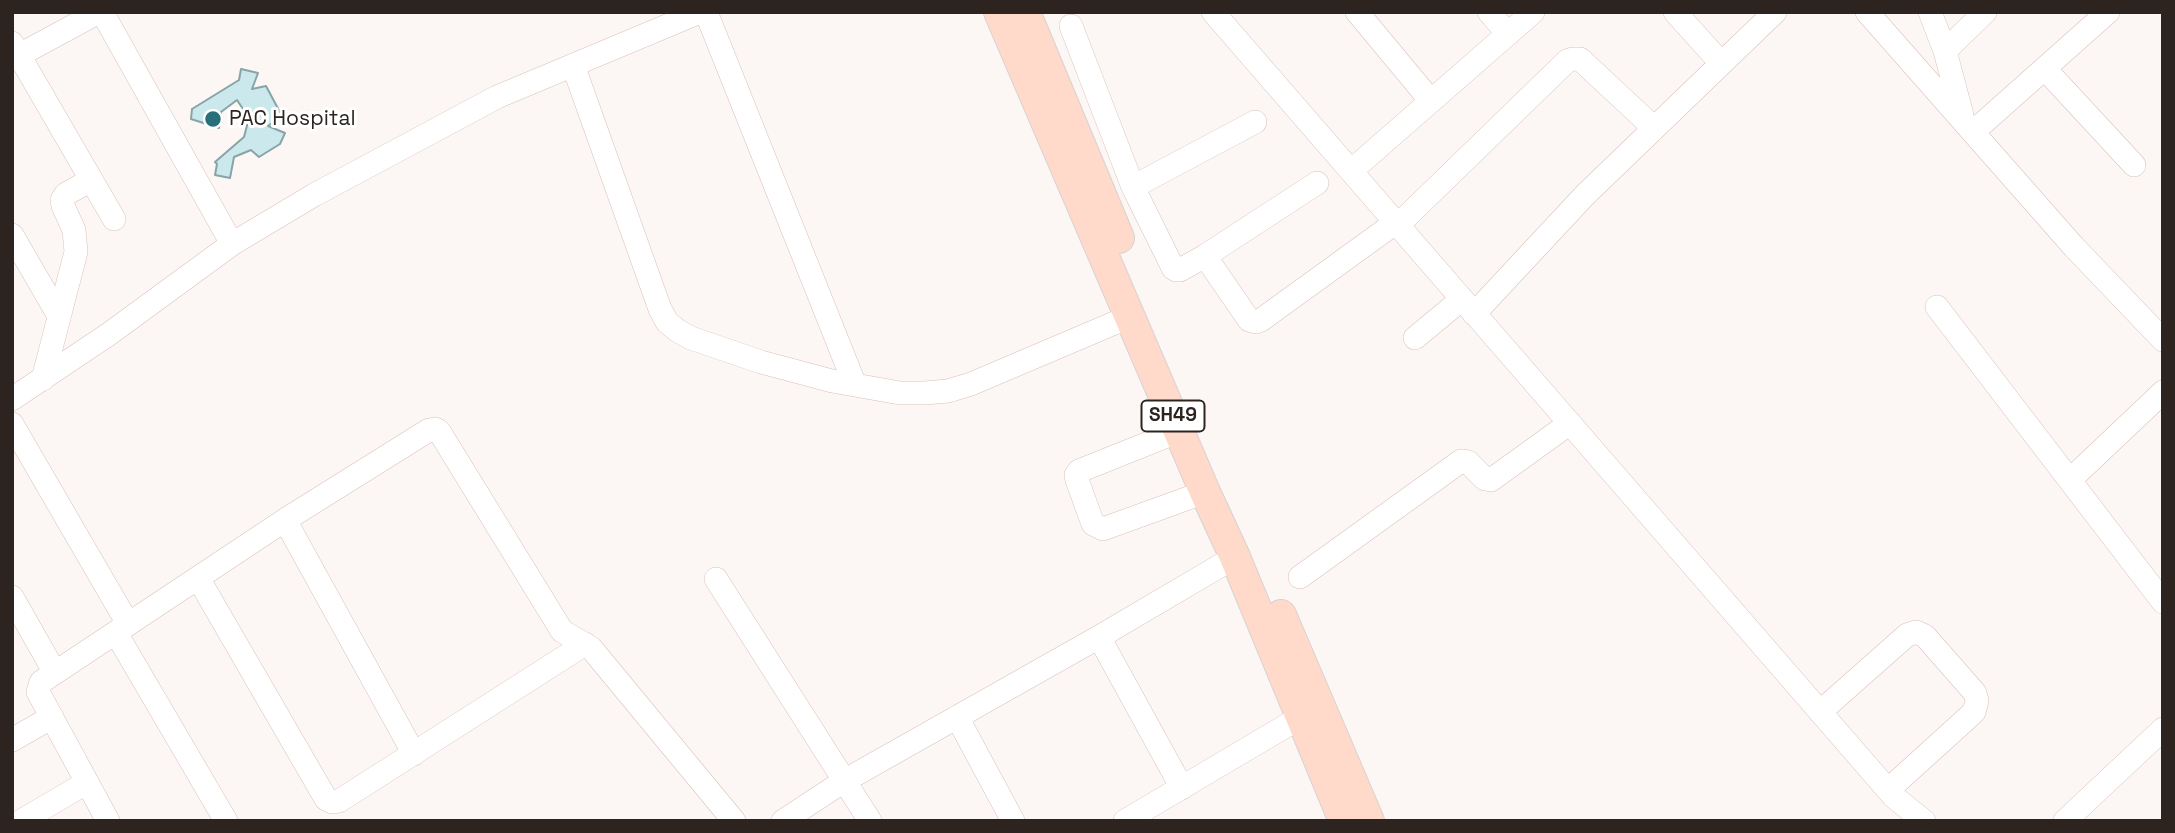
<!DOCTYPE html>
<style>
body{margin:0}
#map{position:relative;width:2175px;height:833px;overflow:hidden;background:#fcf7f5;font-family:"Space Grotesk",sans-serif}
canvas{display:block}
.frame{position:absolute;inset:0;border:14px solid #2d2420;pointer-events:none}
</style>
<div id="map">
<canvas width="2175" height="833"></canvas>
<div class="frame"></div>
</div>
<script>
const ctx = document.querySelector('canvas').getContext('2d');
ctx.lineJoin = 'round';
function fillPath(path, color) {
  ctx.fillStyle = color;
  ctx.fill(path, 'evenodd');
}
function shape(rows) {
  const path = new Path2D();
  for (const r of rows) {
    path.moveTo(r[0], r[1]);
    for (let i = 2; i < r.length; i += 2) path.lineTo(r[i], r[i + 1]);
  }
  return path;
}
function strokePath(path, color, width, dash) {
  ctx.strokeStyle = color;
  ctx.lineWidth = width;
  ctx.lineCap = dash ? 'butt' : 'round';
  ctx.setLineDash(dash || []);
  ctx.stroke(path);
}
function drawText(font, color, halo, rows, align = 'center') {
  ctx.font = font + ' "Space Grotesk",sans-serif';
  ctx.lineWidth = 6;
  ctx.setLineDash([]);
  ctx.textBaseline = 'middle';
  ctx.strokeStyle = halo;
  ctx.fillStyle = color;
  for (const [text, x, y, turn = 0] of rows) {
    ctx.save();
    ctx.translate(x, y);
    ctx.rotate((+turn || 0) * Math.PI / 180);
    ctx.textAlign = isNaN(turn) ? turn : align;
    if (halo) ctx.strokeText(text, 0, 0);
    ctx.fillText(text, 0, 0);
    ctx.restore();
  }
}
const building = shape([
 [241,69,258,73,252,89,266,86,282,116,268,126,285,133,280,144,259,157,251,150,234,157,230,178,215,175,217,164,215,162,244,137,249,118,237,100,221,112,219,128,191,119,192,109,239,80,241,69]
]);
const minor = shape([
 [102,12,232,244],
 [706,12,855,385],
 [1213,12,1894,797,1924,821],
 [1357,12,1431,101],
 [1489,12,1508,34],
 [1675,12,1721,63],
 [1867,12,2074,247,2163,340],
 [1930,12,1945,51,1962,115],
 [1071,26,1133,187,1173,268,1176,270,1180,270,1205,256,1317,183],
 [12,43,114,219],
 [1945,51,1985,12],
 [12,59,99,12],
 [573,65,660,309,667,322,678,331,691,338,761,362,832,381,900,393,925,393,948,391,971,384,1131,316],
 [2045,69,2134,165],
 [1973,132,2108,12],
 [1351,171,1533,12],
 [1133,187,1255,122],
 [1398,225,1567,61,1573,59,1580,59,1654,128],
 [12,235,59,316],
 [1205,256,1249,320,1256,322,1261,320,1395,223],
 [1937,307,2163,602],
 [1474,314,1585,195,1775,12],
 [1415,338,1462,299],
 [43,379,76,252,74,230,63,206,62,200,66,194,91,180],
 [12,399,109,334,232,244,314,195,497,97,700,12],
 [12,424,124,617],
 [1179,431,1079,471,1076,475,1077,480,1093,524,1103,529,1205,492],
 [2070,480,2163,392],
 [285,520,414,754],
 [1300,577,1461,461,1468,462,1485,479,1491,480,1570,423],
 [198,578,326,799,332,802,339,801,585,644],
 [716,579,870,821],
 [12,597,50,664],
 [116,633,226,821],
 [1099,637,1182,788],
 [1820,712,1907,635,1916,632,1925,636,1975,693,1977,701,1974,712,1888,790],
 [957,717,1013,821],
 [12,740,52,717],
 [21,821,86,783],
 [108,821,38,692,41,682,285,520,429,430,435,429,439,431,562,631,591,648,734,821],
 [783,821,844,781,1099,637,1235,557],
 [1125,821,1301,717],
 [2065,821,2163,729]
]);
const major = shape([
 [999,12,1205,492,1235,557,1344,821],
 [1025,12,1119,238],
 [1281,615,1369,821]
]);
const markers = [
 [213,119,9,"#277079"]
];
const shields = [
 [1173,416,63]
];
const shieldNames = [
 ["SH49",1173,416]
];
const poiNames = [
 ["PAC Hospital",229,119]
];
fillPath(building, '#cbe8ec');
strokePath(building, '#88a4a7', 2);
strokePath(minor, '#dac1b7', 24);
strokePath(major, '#d5d3d2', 32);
strokePath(minor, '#fff', 23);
strokePath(major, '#ffd9c9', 30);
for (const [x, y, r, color] of markers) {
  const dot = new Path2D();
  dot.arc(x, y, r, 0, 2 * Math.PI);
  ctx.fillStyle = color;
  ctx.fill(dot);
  strokePath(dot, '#fff', 2.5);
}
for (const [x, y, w] of shields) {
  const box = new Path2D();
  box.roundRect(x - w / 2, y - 15.5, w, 31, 5);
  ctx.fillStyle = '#fff';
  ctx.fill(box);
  strokePath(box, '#2d2420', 2);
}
drawText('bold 19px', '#2d2420', null, shieldNames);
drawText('21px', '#2d2420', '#fff', poiNames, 'left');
</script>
